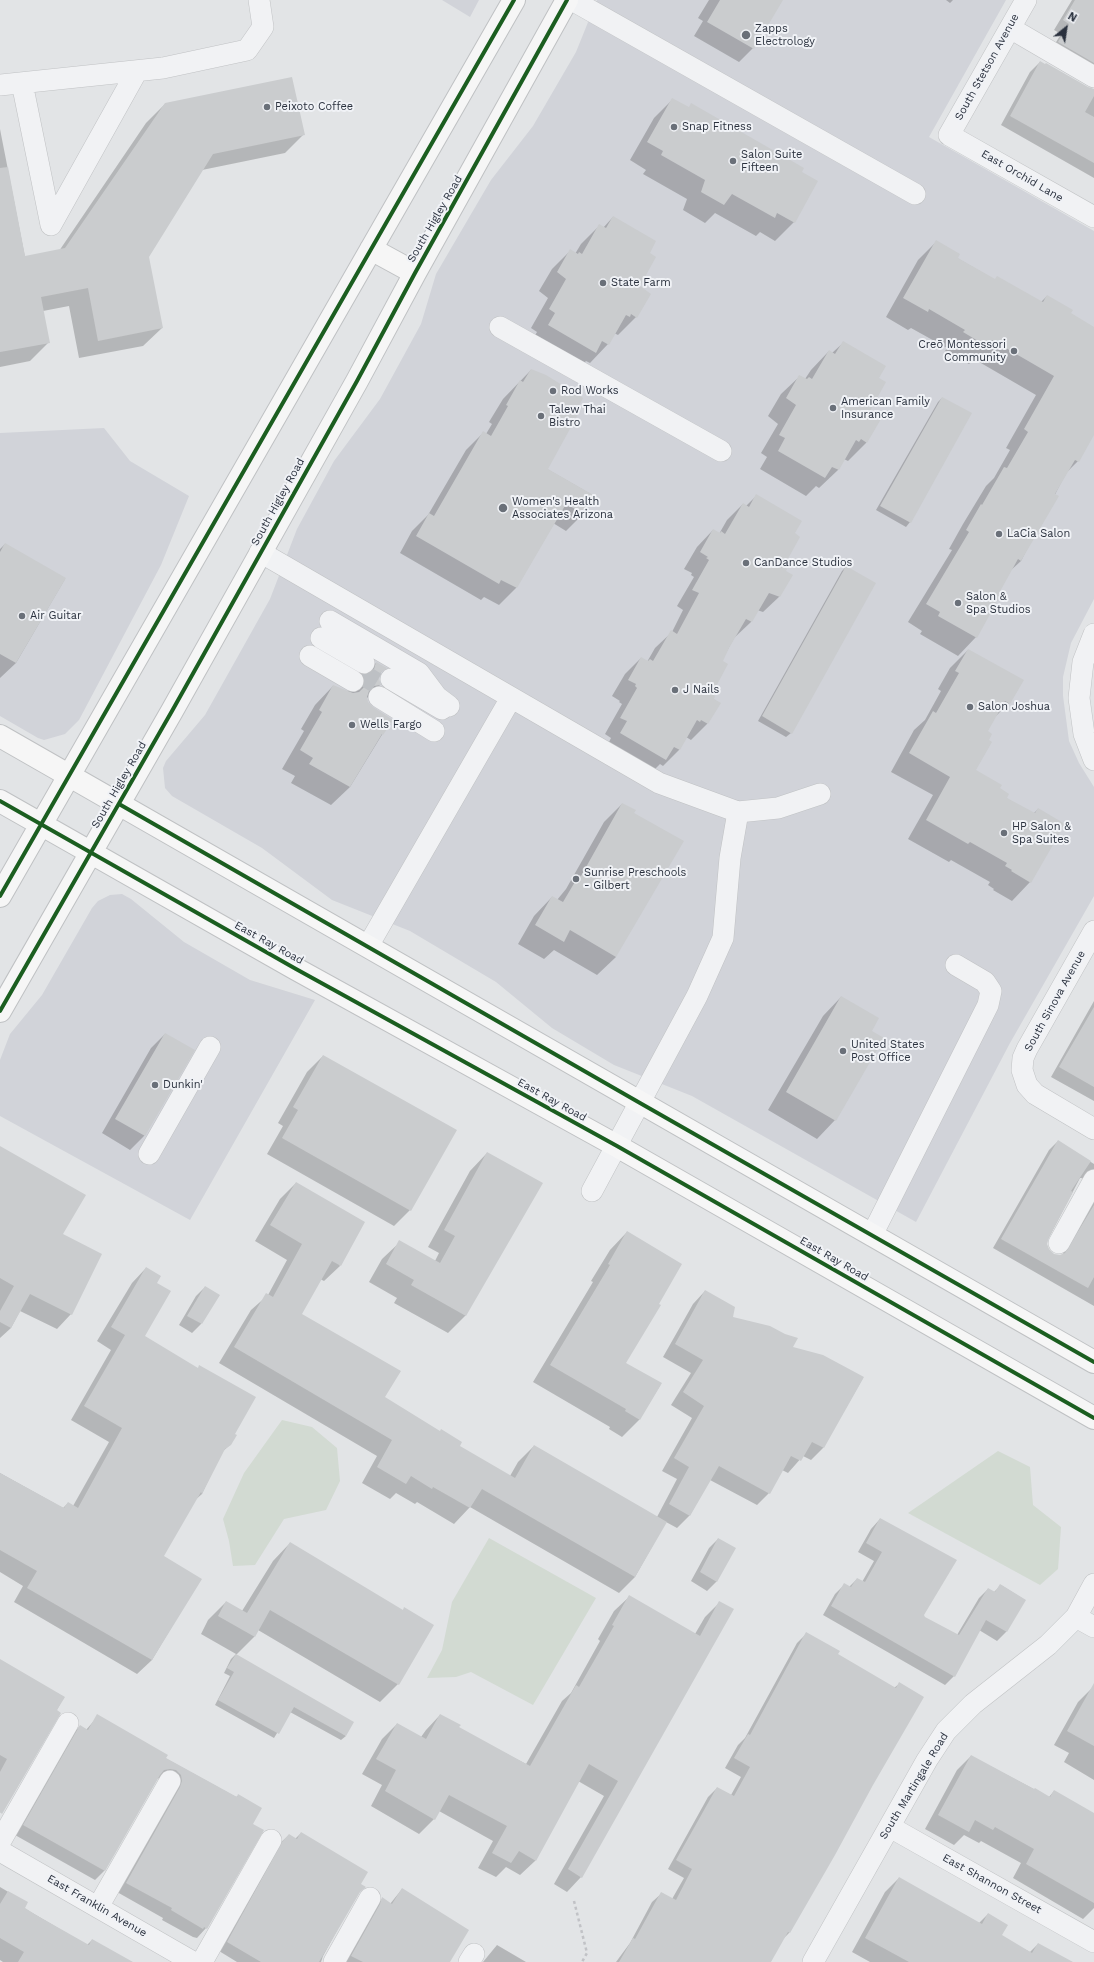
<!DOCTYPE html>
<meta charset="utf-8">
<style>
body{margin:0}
#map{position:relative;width:1094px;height:1962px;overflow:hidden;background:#e2e4e6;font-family:"Work Sans",sans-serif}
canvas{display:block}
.north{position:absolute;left:1046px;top:8px;width:40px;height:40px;-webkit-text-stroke:3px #f0f2f6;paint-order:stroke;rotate:30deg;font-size:11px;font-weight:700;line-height:16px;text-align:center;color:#2a313e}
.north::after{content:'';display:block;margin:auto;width:14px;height:18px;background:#2a313e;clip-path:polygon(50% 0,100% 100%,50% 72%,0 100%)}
</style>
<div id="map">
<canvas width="1094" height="1962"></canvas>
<div class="north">N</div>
</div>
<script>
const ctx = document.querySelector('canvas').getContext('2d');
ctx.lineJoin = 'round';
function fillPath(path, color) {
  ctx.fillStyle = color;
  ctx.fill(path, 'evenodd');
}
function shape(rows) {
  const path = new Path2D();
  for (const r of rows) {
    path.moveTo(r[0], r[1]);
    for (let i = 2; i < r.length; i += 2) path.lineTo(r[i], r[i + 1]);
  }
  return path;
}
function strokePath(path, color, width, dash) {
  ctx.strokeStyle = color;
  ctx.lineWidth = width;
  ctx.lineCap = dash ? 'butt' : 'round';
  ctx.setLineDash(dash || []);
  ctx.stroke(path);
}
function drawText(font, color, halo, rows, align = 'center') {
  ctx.font = font + ' "Work Sans",sans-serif';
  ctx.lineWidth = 4;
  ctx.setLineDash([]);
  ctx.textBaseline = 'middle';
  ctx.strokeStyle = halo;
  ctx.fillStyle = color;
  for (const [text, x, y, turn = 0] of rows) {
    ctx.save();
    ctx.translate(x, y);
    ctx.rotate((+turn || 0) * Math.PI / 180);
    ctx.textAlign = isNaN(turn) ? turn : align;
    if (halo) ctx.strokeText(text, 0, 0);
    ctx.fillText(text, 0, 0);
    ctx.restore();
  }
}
const built = shape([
 [442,0,479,0,470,17],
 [597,0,1006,0,929,137,1094,231,1094,599,1071,643,1063,677,1063,696,1069,741,1079,763,1094,787,1094,896,1010,1043,916,1222,692,1096,614,1065,552,1028,496,982,410,931,332,900,262,848,172,796,165,788,163,768,166,761,205,715,270,599,297,529,334,461,380,399,421,324,436,274,491,180,533,126,576,52],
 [104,428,130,461,189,496,161,565,79,720,65,734,44,740,38,738,0,716,0,433],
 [122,894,131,899,184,942,250,980,315,1000,190,1220,0,1116,0,1060,10,1034,42,995,92,908,98,901,110,895]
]);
const green = shape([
 [282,1420,312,1427,337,1448,340,1481,326,1510,284,1519,255,1565,233,1566,229,1541,223,1519,244,1473],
 [998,1451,1030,1467,1033,1505,1061,1527,1058,1569,1040,1585,908,1513],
 [489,1538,596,1598,533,1705,471,1672,456,1677,427,1678,442,1650,452,1602]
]);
const shadow = shape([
 [709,0,782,0,753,48,739,62,694,36,703,21,698,18],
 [946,0,953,0,950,3],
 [1072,0,1094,0,1094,79,1050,52,1061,34,1054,30],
 [1040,62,1088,88,1094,90,1094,178,1001,125,1030,72],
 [673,99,794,222,775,241,760,232,756,236,715,213,705,223,683,210,687,199,643,174,646,170,630,160,654,118],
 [165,104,303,135,285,153,202,170,148,257,162,328,143,346,79,358,69,306,43,311,49,342,30,361,0,367,0,129,25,257,59,251,146,123],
 [613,217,648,253,638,286,636,317,618,335,614,333,608,344,590,363,586,361,576,371,530,344,537,332,531,328,548,298,539,291,552,269,570,251,575,254,581,244,599,226,603,228],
 [936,242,957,258,995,280,1041,302,1047,296,1069,314,1094,328,1094,433,1078,461,1066,473,1021,561,1010,571,997,595,999,597,976,637,958,656,920,634,922,631,908,622,952,550,949,549,963,524,986,486,994,478,1010,450,1006,448,1036,395,974,359,969,364,945,351,947,348,911,328,908,330,886,317,918,260],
 [843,343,878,379,868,411,879,420,866,443,848,461,844,459,838,470,819,488,816,486,806,496,760,469,767,457,761,453,778,424,768,416,781,394,800,376,805,379,811,370,829,351,832,353],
 [531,370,577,406,547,469,594,496,583,514,566,531,553,523,516,588,499,605,484,597,481,600,400,553,412,531,428,515,466,450,483,433,486,434,492,424,489,422,503,399],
 [942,398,910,522,906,527,876,510,938,402],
 [756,496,793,534,782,567,780,596,763,612,757,610,751,622,734,638,721,662,710,695,713,699,719,703,707,724,691,740,686,737,679,750,663,766,660,764,649,775,605,750,611,738,605,734,622,704,619,702,620,701,612,696,625,674,641,658,647,662,655,648,672,632,683,610,677,606,694,577,691,575,692,573,684,569,697,547,713,530,719,534,727,520,743,504,746,506],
 [5,544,65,579,16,663,0,678,0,549],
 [846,567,791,733,786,737,758,721,842,571],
 [968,650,1009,703,993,719,986,731,975,770,999,789,1006,798,1033,814,1038,809,1030,882,1012,901,993,890,994,889,988,885,990,882,951,860,949,862,908,839,933,795,891,772,914,730,925,720,941,691,938,689,950,668],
 [376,663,385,668,379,674,378,679,380,685,366,699,367,703,372,708,391,720,350,787,331,805,291,783,295,776,282,769,304,731,301,729,315,705,333,686,347,692],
 [622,804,616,957,597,975,554,950,544,959,518,944,534,916,552,897,557,900,566,889,604,822],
 [841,997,835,1120,817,1139,768,1110,823,1016],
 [1094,1001,1094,1101,1051,1077],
 [165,1034,193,1050,144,1136,130,1150,102,1133,151,1048],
 [323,1056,410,1210,394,1226,267,1154,283,1126,278,1123,307,1072],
 [1058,1141,1094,1164,1094,1182,1091,1179,1080,1178,1046,1243,1048,1250,1053,1255,1060,1256,1063,1254,1094,1199,1094,1306,993,1248,1049,1150],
 [0,1148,62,1235,71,1314,57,1329,20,1311,11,1328,0,1338],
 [487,1153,466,1315,448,1333,394,1303,397,1298,369,1282,382,1259,400,1242,435,1261,439,1253,428,1247,470,1171],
 [296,1183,340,1266,324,1281,320,1279,301,1314,383,1398,458,1446,510,1476,518,1462,534,1446,657,1517,677,1479,662,1471,692,1418,671,1405,691,1373,663,1357,693,1304,705,1291,732,1317,791,1348,863,1378,823,1448,811,1460,803,1456,788,1473,782,1470,769,1493,757,1505,710,1480,690,1515,677,1528,666,1522,635,1577,619,1593,470,1507,454,1524,417,1502,415,1504,396,1493,390,1499,362,1483,377,1456,219,1363,251,1310,268,1295,287,1260,255,1241,280,1199],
 [627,1232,625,1363,661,1384,639,1420,622,1437,609,1429,610,1427,533,1382,593,1282,591,1281,610,1250],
 [146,1268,156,1283,143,1336,233,1435,231,1444,221,1453,202,1494,194,1501,163,1556,200,1579,152,1660,137,1674,14,1602,23,1586,0,1572,0,1473,63,1508,68,1503,73,1506,109,1442,71,1420,111,1350,97,1341,132,1283],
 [205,1287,201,1324,192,1333,179,1325,196,1296],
 [880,1519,924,1618,957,1635,979,1598,988,1589,994,1592,1001,1585,1025,1600,1006,1632,997,1641,979,1630,954,1676,945,1685,823,1615,835,1594,845,1584,849,1587,857,1579,862,1582,874,1561,858,1552,871,1529],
 [718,1539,717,1581,707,1591,691,1581,709,1548],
 [290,1543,402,1611,405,1608,398,1684,380,1702,258,1630,254,1637,236,1655,346,1736,341,1740,290,1712,274,1738,215,1705,230,1676,224,1673,231,1659,236,1654,201,1634,208,1620,226,1602,242,1611,273,1561],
 [629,1597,695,1634,705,1617,720,1602,581,1877,567,1892,554,1884,604,1796,578,1781,535,1861,520,1875,506,1867,496,1877,478,1868,493,1841,439,1811,434,1819,419,1834,371,1806,382,1785,362,1774,382,1739,397,1724,421,1737,426,1730,440,1715,458,1728,526,1764,562,1701,571,1693,600,1641,598,1639,614,1611],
 [806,1634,837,1655,894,1688,899,1684,808,1900,789,1933,782,1940,770,1962,616,1962,630,1943,652,1902,662,1893,672,1899,684,1878,668,1869,708,1797,717,1788,731,1795,741,1777,725,1768,738,1745,745,1738,797,1643],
 [0,1661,64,1697,0,1813],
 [1092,1688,1094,1689,1094,1780,1064,1762,1069,1753,1054,1745,1078,1702],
 [98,1716,165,1758,236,1797,239,1795,252,1824,263,1831,206,1928,197,1938,193,1937,162,1920,163,1918,117,1892,160,1778,156,1779,104,1871,95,1880,15,1835,71,1735,80,1726,86,1730],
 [971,1756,1049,1797,1054,1791,1094,1814,1094,1908,1083,1919,1013,1878,1021,1863,981,1841,979,1843,964,1835,954,1845,925,1829,957,1770],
 [301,1833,359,1884,357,1894,323,1956,321,1962,237,1962,219,1951,279,1844,289,1835,295,1839],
 [899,1878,979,1923,988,1914,1000,1936,1030,1952,1038,1944,1050,1962,870,1962,852,1952,885,1892],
 [0,1887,27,1903,24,1908,87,1945,92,1940,131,1962,3,1962,0,1960],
 [402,1889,449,1962,345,1962,373,1908,382,1899,390,1904],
 [497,1945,526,1962,483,1962]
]);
const building = shape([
 [720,0,783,0,754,49,707,22],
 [1075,0,1094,0,1094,63,1058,42,1069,24,1063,20],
 [1040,61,1045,64,1046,63,1088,87,1094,89,1094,96,1085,112,1094,117,1094,163,1010,116],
 [292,77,305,135,213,154,149,257,163,328,98,341,88,288,41,297,50,343,0,352,0,168,8,167,25,256,65,248,165,103],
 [672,98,689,107,691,103,804,168,802,172,818,181,795,223,777,213,775,218,732,194,724,205,701,192,705,180,661,155,663,151,647,142],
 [613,216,656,241,650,253,656,257,640,286,651,294,637,318,631,314,630,317,626,315,609,345,602,341,596,353,548,325,555,313,549,309,566,279,557,272,570,249,578,254,579,252,582,254,599,224,606,228],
 [936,240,960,254,958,258,995,279,997,276,1043,302,1047,295,1073,310,1071,313,1094,327,1094,435,1079,462,1075,460,1055,494,1059,496,1021,561,1018,559,998,595,1000,596,977,638,938,616,940,612,926,604,969,532,966,530,981,504,982,505,1004,467,1007,468,1028,432,1024,429,1054,376,992,340,988,347,963,332,965,330,929,309,928,312,903,298],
 [843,341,886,366,879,378,886,382,870,411,881,419,867,443,861,439,859,442,856,440,839,470,832,467,825,478,778,451,785,438,779,435,796,405,786,398,799,375,807,379,809,377,812,379,829,350,835,354],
 [531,369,546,375,583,398,579,406,582,407,548,469,595,496,584,514,566,504,517,588,501,580,499,584,416,536,429,513,434,516,483,431,491,436,508,406,506,405,520,380,523,382],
 [942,397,972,413,911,523,880,506],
 [756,494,802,521,795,533,800,537,784,566,787,569,786,571,793,575,780,597,769,593,752,622,746,619,729,648,723,661,728,664,712,694,715,696,714,699,721,703,708,724,701,720,700,722,697,720,680,750,674,747,666,760,620,733,627,721,620,718,637,688,635,686,636,684,628,680,641,657,648,661,650,659,653,661,671,630,677,634,699,593,692,590,709,560,706,558,708,557,700,552,713,529,720,533,721,531,725,534,743,503,749,507],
 [5,543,66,578,16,663,0,654,0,552],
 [846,566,876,583,792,734,762,716],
 [968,649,1024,680,1010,704,1005,701,988,731,992,734,989,740,992,742,976,770,1002,785,1000,788,1009,794,1007,798,1035,813,1038,808,1065,824,1031,883,1011,871,1012,870,1005,866,1007,863,970,842,968,844,926,820,950,777,909,753,933,711,936,713,959,673,955,671],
 [376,662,387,668,380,673,379,679,381,685,374,686,369,691,367,697,368,702,373,707,393,720,383,735,382,734,350,787,309,764,313,758,300,750,322,712,319,710,333,685,353,693,359,692,364,687,365,681,363,675,370,674,374,669],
 [622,803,636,810,634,813,684,841,616,957,570,930,564,942,535,925,552,896,563,902,579,875,581,876],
 [841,996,879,1018,872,1031,884,1038,836,1121,786,1092],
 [1094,1007,1094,1087,1059,1067],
 [165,1033,195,1050,145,1136,115,1119],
 [323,1055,457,1130,411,1211,282,1138,298,1110,293,1107],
 [1058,1140,1091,1161,1071,1191,1073,1192,1049,1237,1047,1244,1049,1249,1054,1254,1060,1255,1065,1253,1094,1205,1094,1277,1088,1288,1001,1239],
 [0,1146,86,1195,63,1234,102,1254,72,1315,30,1294,11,1328,0,1322,0,1311,14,1286,0,1278],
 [487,1152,543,1183,466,1316,411,1285,414,1280,386,1264,399,1240,440,1263,455,1236,444,1230],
 [296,1182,365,1222,341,1266,332,1261,302,1314,401,1371,385,1397,440,1431,441,1429,462,1442,460,1446,515,1478,534,1445,667,1522,635,1577,482,1489,470,1508,433,1487,432,1489,411,1476,406,1484,377,1467,392,1440,234,1347,266,1293,273,1297,302,1244,270,1225],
 [627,1231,682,1264,659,1304,661,1305,626,1363,662,1383,640,1420,625,1411,626,1409,550,1365,610,1265,608,1264],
 [146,1267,161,1276,157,1283,171,1291,145,1336,198,1368,199,1365,256,1397,235,1434,237,1435,231,1445,225,1449,202,1494,201,1492,164,1556,202,1579,152,1660,27,1588,37,1571,0,1550,0,1473,64,1508,68,1502,78,1508,122,1428,84,1406,125,1335,111,1327],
 [205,1286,220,1295,202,1324,187,1316],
 [705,1290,735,1307,733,1317,770,1326,785,1334,798,1338,793,1347,823,1355,864,1377,824,1448,812,1442,801,1461,791,1456,770,1494,719,1466,690,1516,669,1504,689,1467,674,1458,704,1406,683,1392,703,1360,675,1344],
 [880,1518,957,1560,924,1615,925,1617,959,1635,988,1588,995,1592,1000,1584,1026,1600,1007,1632,986,1620,955,1677,831,1606,844,1583,851,1587,857,1578,865,1582,882,1552,866,1543],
 [718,1538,736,1548,717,1582,700,1572],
 [290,1542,403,1610,404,1607,434,1625,399,1685,270,1610,255,1637,218,1616,226,1601,247,1613],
 [629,1595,700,1636,719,1601,734,1609,582,1878,568,1869,618,1781,589,1764,536,1861,519,1851,511,1863,492,1853,507,1826,449,1795,435,1820,385,1791,396,1770,376,1759,397,1723,426,1739,440,1714,461,1725,459,1727,530,1766,576,1685,579,1687,614,1626,612,1625],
 [806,1632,840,1651,838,1654,896,1688,899,1682,924,1697,873,1785,835,1855,790,1933,788,1932,771,1962,619,1962,633,1938,635,1939,661,1892,676,1900,692,1869,676,1860,717,1787,734,1796,750,1767,734,1758,748,1734,750,1735],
 [236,1654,354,1722,346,1736,294,1707,279,1734,218,1700,234,1672,227,1668],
 [0,1659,65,1697,57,1710,61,1713,2,1814,0,1812,0,1772,7,1759,0,1755],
 [1094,1683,1094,1746,1067,1731],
 [97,1714,168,1755,166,1758,237,1797,238,1794,262,1808,253,1824,264,1830,207,1929,204,1927,203,1929,171,1910,172,1908,126,1883,180,1787,182,1781,181,1775,176,1770,170,1769,164,1770,160,1775,105,1871,23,1825,80,1725,88,1730],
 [971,1755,1034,1789,1035,1788,1050,1797,1054,1790,1094,1813,1094,1903,1026,1864,1034,1849,995,1827,993,1830,975,1820,969,1832,938,1815],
 [301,1832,368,1872,361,1884,366,1887,360,1892,319,1962,261,1962,227,1942,282,1842,289,1834,297,1839],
 [899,1877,982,1924,988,1913,1008,1925,1002,1935,1032,1953,1038,1943,1073,1962,909,1962,865,1938],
 [402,1888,469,1930,450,1962,363,1962,351,1956,380,1904,382,1897,392,1904],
 [8,1891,28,1902,25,1908,36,1915,89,1945,92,1939,133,1962,18,1962,24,1952,0,1938,0,1904]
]);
const minorTunnel = shape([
 [358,672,385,688]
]);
const path = shape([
 [574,1901,587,1953,582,1962]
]);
const minor = shape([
 [572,0,915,194],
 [1026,0,949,135,1094,217],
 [1010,28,1094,77],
 [22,83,51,225,137,71],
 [0,85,163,68,247,50,263,27,259,0],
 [500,327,721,451],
 [260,552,659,783,738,812,778,808,820,794],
 [330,621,419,673,437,697,449,706],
 [1094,634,1083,662,1079,698,1084,734,1094,760],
 [321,638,364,663],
 [310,656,353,681],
 [391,679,442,709],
 [379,697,434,731],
 [1094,931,1027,1049,1023,1058,1022,1070,1027,1085,1035,1094,1094,1129],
 [368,946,511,698],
 [149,1154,210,1047],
 [592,1191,697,996,723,938,730,858,738,812],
 [872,1235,988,1005,991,991,985,982,956,965],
 [1059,1243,1094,1180],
 [1076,1617,1094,1627],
 [890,1827,1094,1942],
 [0,1842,68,1723],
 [0,1851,193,1962],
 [98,1907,170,1781],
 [202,1962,271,1840],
 [334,1962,370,1898],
 [469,1962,474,1954],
 [813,1962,927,1760,946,1731,973,1704,1048,1645,1076,1617,1094,1584]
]);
const major = shape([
 [371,249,415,273],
 [0,736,1094,1362],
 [0,801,296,969,617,1146,1094,1418],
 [0,896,514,0],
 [0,1011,172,711,357,381,415,273,567,0]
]);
const cycleway = shape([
 [0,801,296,969,617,1146,1094,1418],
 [119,804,640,1103,1094,1362],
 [0,896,514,0],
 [0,1011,172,711,357,381,415,273,567,0]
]);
const markers = [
 [746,35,5,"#6a7079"],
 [267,107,4,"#6a7079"],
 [674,127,4,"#6a7079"],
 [733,161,4,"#6a7079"],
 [603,283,4,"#6a7079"],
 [1014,351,4,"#6a7079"],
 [553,391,4,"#6a7079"],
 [833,408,4,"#6a7079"],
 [541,416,4,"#6a7079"],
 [503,508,5,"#6a7079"],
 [999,534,4,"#6a7079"],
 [746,563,4,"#6a7079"],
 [958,603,4,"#6a7079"],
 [22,616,4,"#6a7079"],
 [675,690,4,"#6a7079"],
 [970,707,4,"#6a7079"],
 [352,725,4,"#6a7079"],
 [1004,833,4,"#6a7079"],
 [576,879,4,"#6a7079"],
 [843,1051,4,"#6a7079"],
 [155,1085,4,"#6a7079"]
];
const poiNames = [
 ["Zapps",755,29],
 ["Electrology",755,42],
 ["Peixoto Coffee",275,107],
 ["Snap Fitness",682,127],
 ["Salon Suite",741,155],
 ["Fifteen",741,168],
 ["State Farm",611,283],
 ["Creō Montessori",1006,345,"right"],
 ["Community",1006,358,"right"],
 ["Rod Works",561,391],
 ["American Family",841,402],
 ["Insurance",841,415],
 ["Talew Thai",549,410],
 ["Bistro",549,423],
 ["Women's Health",512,502],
 ["Associates Arizona",512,515],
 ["LaCia Salon",1007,534],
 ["CanDance Studios",754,563],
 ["Salon &",966,597],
 ["Spa Studios",966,610],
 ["Air Guitar",30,616],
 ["J Nails",683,690],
 ["Salon Joshua",978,707],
 ["Wells Fargo",360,725],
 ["HP Salon &",1012,827],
 ["Spa Suites",1012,840],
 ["Sunrise Preschools",584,873],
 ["- Gilbert",584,886],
 ["United States",851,1045],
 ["Post Office",851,1058],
 ["Dunkin'",163,1085]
];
const streetNames = [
 ["South Stetson Avenue",987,67,-61],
 ["East Orchid Lane",1022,176,30],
 ["South Higley Road",435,219,-60],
 ["South Higley Road",278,502,-61],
 ["South Higley Road",119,785,-60],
 ["East Ray Road",269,943,29],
 ["South Sinova Avenue",1055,1001,-61],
 ["East Ray Road",552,1100,29],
 ["East Ray Road",834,1259,30],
 ["South Martingale Road",914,1786,-59],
 ["East Shannon Street",992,1884,29],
 ["East Franklin Avenue",97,1906,30]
];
fillPath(built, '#d1d3d9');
fillPath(green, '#d2dad2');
fillPath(shadow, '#0003');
fillPath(building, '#caccce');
strokePath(minorTunnel, '#bdc0c4', 21, [21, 10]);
strokePath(minor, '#c0c2c4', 22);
strokePath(major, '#bfc1c3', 24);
strokePath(path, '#c1c2c6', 2.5, [3, 3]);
strokePath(minor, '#f1f2f4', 21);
strokePath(major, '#f6f6f6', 22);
strokePath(cycleway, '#1b5e20', 4);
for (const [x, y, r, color] of markers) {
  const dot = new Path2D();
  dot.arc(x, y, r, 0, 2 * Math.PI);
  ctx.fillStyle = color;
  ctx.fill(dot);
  strokePath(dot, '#f0f2f6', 1.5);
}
drawText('11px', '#2a313e', '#f0f2f6', poiNames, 'left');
drawText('11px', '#2a313e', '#f0f2f6', streetNames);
</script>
